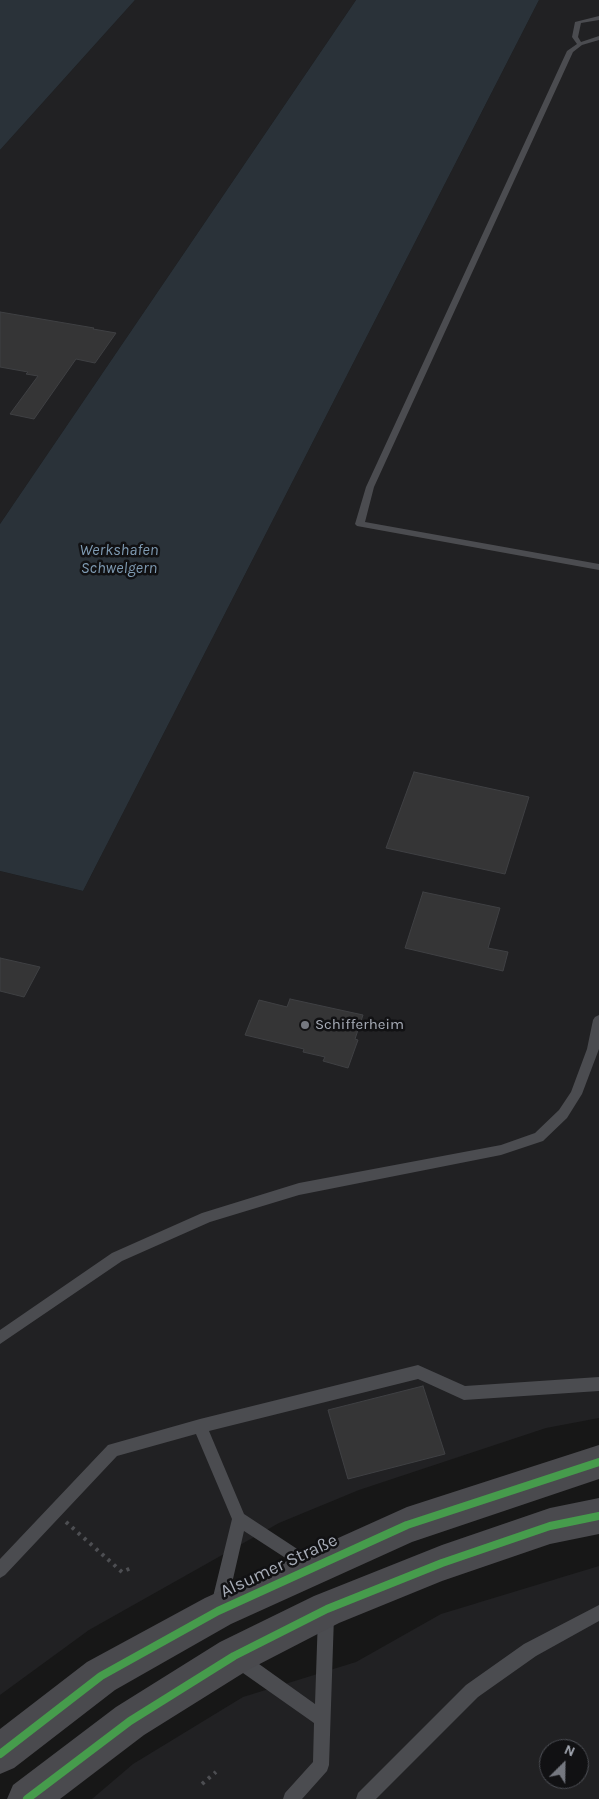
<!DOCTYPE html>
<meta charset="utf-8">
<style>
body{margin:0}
#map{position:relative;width:599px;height:1799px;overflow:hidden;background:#171717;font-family:Karla,sans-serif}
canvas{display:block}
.north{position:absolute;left:539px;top:1739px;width:50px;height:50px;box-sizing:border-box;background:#111113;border:1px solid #4d4f55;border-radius:50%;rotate:23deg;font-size:14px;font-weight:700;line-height:20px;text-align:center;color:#a8adb8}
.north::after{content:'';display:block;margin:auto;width:18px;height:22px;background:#757880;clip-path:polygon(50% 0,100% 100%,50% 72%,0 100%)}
</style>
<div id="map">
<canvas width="599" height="1799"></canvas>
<div class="north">N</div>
</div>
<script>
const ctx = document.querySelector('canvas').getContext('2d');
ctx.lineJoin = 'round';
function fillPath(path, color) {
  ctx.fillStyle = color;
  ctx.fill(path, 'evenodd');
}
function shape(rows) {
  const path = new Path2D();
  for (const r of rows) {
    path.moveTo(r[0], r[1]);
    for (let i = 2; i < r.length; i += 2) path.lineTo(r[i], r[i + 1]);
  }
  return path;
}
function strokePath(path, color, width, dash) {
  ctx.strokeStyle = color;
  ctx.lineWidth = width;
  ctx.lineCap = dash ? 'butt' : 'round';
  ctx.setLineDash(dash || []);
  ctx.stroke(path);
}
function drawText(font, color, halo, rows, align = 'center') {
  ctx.font = font + ' Karla,sans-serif';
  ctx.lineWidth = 5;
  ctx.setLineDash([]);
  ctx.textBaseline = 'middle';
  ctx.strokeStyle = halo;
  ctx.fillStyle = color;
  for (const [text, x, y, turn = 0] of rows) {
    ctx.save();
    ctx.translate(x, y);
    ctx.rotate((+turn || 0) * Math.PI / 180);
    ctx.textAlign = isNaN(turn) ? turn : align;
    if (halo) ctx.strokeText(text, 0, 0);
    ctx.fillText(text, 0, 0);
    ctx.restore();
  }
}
const built = shape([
 [135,0,356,0,0,524,0,150],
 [539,0,599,0,599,1418,546,1428,359,1490,279,1523,89,1630,0,1695,0,871,83,891],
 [599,1566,599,1799,92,1799,133,1764,243,1697,356,1662,441,1614],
 [549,1749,579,1749,579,1779,549,1779]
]);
const water = shape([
 [0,0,135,0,0,150],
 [356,0,539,0,83,891,0,871,0,524]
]);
const building = shape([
 [0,312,94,328,93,329,116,333,95,363,76,359,34,419,10,414,38,376,26,374,28,372,0,367,0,312],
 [414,772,529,797,505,874,386,848,414,772],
 [423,892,500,908,488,948,508,952,503,971,405,948,423,892],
 [0,958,40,967,24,997,0,991,0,958],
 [290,999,363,1015,355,1039,358,1040,348,1068,323,1061,325,1057,303,1052,304,1049,245,1035,259,1000,287,1007,290,999],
 [423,1386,445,1454,348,1479,328,1410,423,1386]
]);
const path = shape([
 [66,1522,122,1572,131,1568],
 [202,1784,216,1772]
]);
const lane = shape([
 [599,16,599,20,581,23,578,37,581,42,599,36,599,40,582,45,573,52,374,487,365,522,599,564,599,570,357,526,355,524,366,487,567,51,577,44,572,37,575,22,599,16],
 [599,1015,599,1049,582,1094,567,1118,543,1141,501,1155,299,1195,210,1222,122,1261,0,1344,0,1330,112,1253,202,1213,299,1183,501,1145,535,1133,559,1110,571,1092,587,1049,593,1020,595,1017,599,1015],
 [418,1365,465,1386,599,1377,599,1391,464,1400,418,1379,209,1431,244,1514,314,1560,317,1565,314,1570,309,1573,304,1570,244,1531,227,1605,224,1610,219,1613,214,1610,211,1605,232,1519,196,1434,117,1456,5,1575,0,1578,0,1559,108,1445,200,1419,418,1365],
 [599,1605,599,1621,536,1656,478,1697,376,1799,356,1799,358,1793,466,1685,524,1644,599,1605],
 [326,1608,331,1611,334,1616,329,1765,327,1771,302,1799,283,1799,285,1793,313,1762,314,1723,233,1666,231,1660,233,1654,239,1652,245,1654,315,1704,318,1616,321,1611,326,1608]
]);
const secondary = shape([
 [599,1445,599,1479,412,1542,231,1624,115,1690,14,1768,0,1774,0,1729,87,1662,205,1598,407,1507,599,1445],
 [599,1498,599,1534,550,1544,442,1581,339,1623,248,1670,144,1735,60,1799,7,1799,13,1785,116,1707,220,1642,314,1596,442,1545,550,1508,599,1498]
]);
const cycleway = shape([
 [0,1754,101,1676,218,1611,407,1525,599,1462],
 [27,1799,130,1721,234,1656,327,1609,442,1563,550,1526,599,1516]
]);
const markers = [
 [305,1025,5,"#757880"]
];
const poiNames = [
 ["Schifferheim",315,1025]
];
const waterNames = [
 ["Werkshafen",119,550],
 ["Schwelgern",119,568]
];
const nearStreetnames = [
 ["Alsumer Straße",279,1566,-25]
];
fillPath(built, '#212123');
fillPath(water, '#2a3239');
fillPath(building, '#353536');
strokePath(building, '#3f4043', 1);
strokePath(path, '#4d4e52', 4, [3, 5]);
fillPath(lane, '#4b4c50');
fillPath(secondary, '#4a4a4e');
strokePath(cycleway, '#469c4c', 8);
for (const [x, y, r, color] of markers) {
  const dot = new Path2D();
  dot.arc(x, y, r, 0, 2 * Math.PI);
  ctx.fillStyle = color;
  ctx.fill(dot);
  strokePath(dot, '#111113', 2);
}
drawText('15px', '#a8adb8', '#111113', poiNames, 'left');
drawText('italic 16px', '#7f9bb3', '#111113', waterNames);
drawText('18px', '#a8adb8', '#111113', nearStreetnames);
</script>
